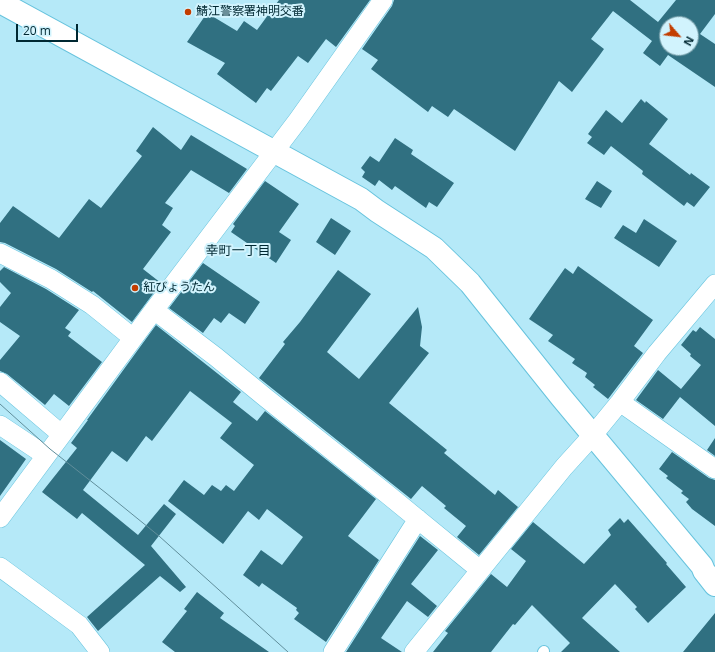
<!DOCTYPE html>
<meta charset="utf-8">
<style>
body{margin:0}
#map{position:relative;width:715px;height:652px;overflow:hidden;background:#b5e9f8;font-family:"Open Sans",sans-serif}
canvas{display:block}
.north{position:absolute;left:659px;top:16px;width:40px;height:40px;box-sizing:border-box;background:#d1f3fd;border:1px solid #7da2ac;border-radius:50%;rotate:118deg;font-size:11px;font-weight:700;line-height:16px;text-align:center;color:#002832}
.north::after{content:'';display:block;margin:auto;width:14px;height:18px;background:#c33d00;clip-path:polygon(50% 0,100% 100%,50% 72%,0 100%)}
.scale{position:absolute;left:16px;top:24px;width:62px;height:18px;box-sizing:border-box;border:2px solid #002832;border-top:0;padding-left:5px;font-size:12px;line-height:14px;white-space:nowrap;color:#002832;-webkit-text-stroke:3px #d1f3fd;paint-order:stroke}
</style>
<div id="map">
<canvas width="715" height="652"></canvas>
<div class="north">N</div>
<div class="scale">20 m</div>
</div>
<script>
const ctx = document.querySelector('canvas').getContext('2d');
ctx.lineJoin = 'round';
function fillPath(path, color) {
  ctx.fillStyle = color;
  ctx.fill(path, 'evenodd');
}
function shape(rows) {
  const path = new Path2D();
  for (const r of rows) {
    path.moveTo(r[0], r[1]);
    for (let i = 2; i < r.length; i += 2) path.lineTo(r[i], r[i + 1]);
  }
  return path;
}
function strokePath(path, color, width, dash) {
  ctx.strokeStyle = color;
  ctx.lineWidth = width;
  ctx.lineCap = dash ? 'butt' : 'round';
  ctx.setLineDash(dash || []);
  ctx.stroke(path);
}
function drawText(font, color, halo, rows, align = 'center') {
  ctx.font = font + ' "Open Sans","Noto Sans JP",sans-serif';
  ctx.lineWidth = 4;
  ctx.setLineDash([]);
  ctx.textBaseline = 'middle';
  ctx.strokeStyle = halo;
  ctx.fillStyle = color;
  for (const [text, x, y, turn = 0] of rows) {
    ctx.save();
    ctx.translate(x, y);
    ctx.rotate((+turn || 0) * Math.PI / 180);
    ctx.textAlign = isNaN(turn) ? turn : align;
    if (halo) ctx.strokeText(text, 0, 0);
    ctx.fillText(text, 0, 0);
    ctx.restore();
  }
}
const building = shape([
 [279,0,370,0,336,47,326,39,308,63,298,56,271,91,267,88,256,103,217,74,225,63,187,42,207,13,237,31,244,21,257,30],
 [394,0,630,0,658,22,676,0,715,0,715,14,700,34,715,44,715,87,668,55,660,66,643,53,652,41,613,11,591,39,604,49,599,56,572,92,559,81,515,151,454,109,448,117,432,106,428,112,371,69,378,60,362,49,392,6],
 [667,24,691,24,691,48,667,48],
 [641,99,645,103,646,101,668,119,649,144,690,175,691,173,710,187,694,207,687,202,684,206,642,174,643,171,611,146,604,155,587,143,592,137,588,134,606,110,622,123],
 [153,127,181,150,191,135,247,169,229,193,191,170,165,203,173,208,162,225,171,232,143,269,161,283,132,322,93,291,92,292,56,269,5,243,0,242,0,223,13,206,59,238,89,199,101,208,142,156,136,151],
 [395,138,413,150,411,154,454,183,437,207,429,202,426,208,395,186,392,190,379,180,375,186,362,177,365,172,361,168,370,156,379,162],
 [265,181,299,204,279,232,291,240,276,263,231,232,235,226,233,224],
 [597,181,612,191,601,208,585,199],
 [331,218,351,231,335,255,316,242],
 [644,219,677,241,659,267,614,238,623,225,636,233],
 [203,263,260,302,245,324,229,313,221,323,214,318,203,333,169,308],
 [578,266,653,320,634,346,643,353,608,399,593,387,595,385,585,377,587,373,572,363,575,359,548,341,553,335,529,319,565,268,573,274],
 [4,267,46,289,79,310,65,328,71,332,68,336,102,362,69,406,54,394,45,405,7,374,0,371,0,360,20,336,0,322,0,307,11,293,0,282,0,271],
 [338,270,371,294,327,352,359,379,418,307,422,327,420,346,429,353,389,403,447,450,444,453,495,495,498,490,518,507,479,555,457,537,466,526,444,508,446,506,422,486,411,499,259,378,285,344,283,342,300,322],
 [156,325,241,392,233,402,257,421,265,411,376,499,348,536,379,560,326,642,294,619,299,613,296,610,297,608,262,583,259,587,243,575,261,550,282,565,303,537,267,509,259,520,248,511,223,544,168,501,184,480,204,495,212,485,221,491,226,485,234,491,254,465,220,438,232,423,190,391,152,441,146,436,127,462,112,451,83,490,138,535,164,504,176,514,151,546,186,587,180,592,160,576,98,631,87,617,145,565,82,513,77,519,42,492,77,448,71,443,88,420,87,420],
 [700,327,715,339,715,426,680,397,663,419,636,400,658,370,681,389,701,365,690,356,691,354,681,345,693,330,696,332],
 [715,438,715,456,707,450],
 [0,440,26,459,0,496],
 [672,452,709,478,715,480,715,526,692,509,686,502,689,499,681,493,683,491,666,478,668,476,659,469],
 [620,518,624,523,628,519,667,563,666,564,686,587,648,623,635,609,637,607,615,584,582,618,620,652,561,652,570,643,532,605,515,625,513,624,491,652,433,652,448,633,445,631,491,574,507,587,526,561,511,549,533,522,584,564,611,535,608,530],
 [420,536,438,550,411,584,437,606,428,617,407,601,381,638,402,652,346,652],
 [197,592,224,613,220,618,269,652,175,652,162,642,187,611,184,609],
 [715,613,715,652,683,652]
]);
const service = shape([
 [543,652,544,651]
]);
const minor = shape([
 [0,253,51,279,92,305,133,338],
 [154,310,216,357,266,398,387,494,480,570],
 [0,382,61,434],
 [620,402,715,469],
 [0,425,45,455],
 [0,518,154,310,298,120,383,0],
 [0,567,79,625,100,652],
 [333,652,418,519],
 [414,652,564,467,593,435,620,402,657,353,715,284]
]);
const tertiary = shape([
 [0,2,361,199,377,211,434,248,470,283,561,397,702,566,704,571,715,585]
]);
const tram = shape([
 [0,404,50,449,106,493,159,536,288,652]
]);
const markers = [
 [188,12,4,"#c33d00"],
 [135,288,4,"#c33d00"]
];
const poiNames = [
 ["鯖江警察署神明交番",196,12],
 ["紅びょうたん",143,288]
];
const neighbourhoodNames = [
 ["幸町一丁目",238,251]
];
fillPath(building, '#307081');
strokePath(service, '#67c3dd', 12);
strokePath(minor, '#67c3dd', 20);
strokePath(tertiary, '#67c3dd', 24);
strokePath(service, '#fff', 10);
strokePath(minor, '#fff', 19);
strokePath(tertiary, '#fff', 22);
strokePath(tram, '#608e9b', 1);
for (const [x, y, r, color] of markers) {
  const dot = new Path2D();
  dot.arc(x, y, r, 0, 2 * Math.PI);
  ctx.fillStyle = color;
  ctx.fill(dot);
  strokePath(dot, '#d1f3fd', 1.5);
}
drawText('12px', '#002832', '#d1f3fd', poiNames, 'left');
drawText('13px', '#002832', '#d1f3fd', neighbourhoodNames);
</script>
